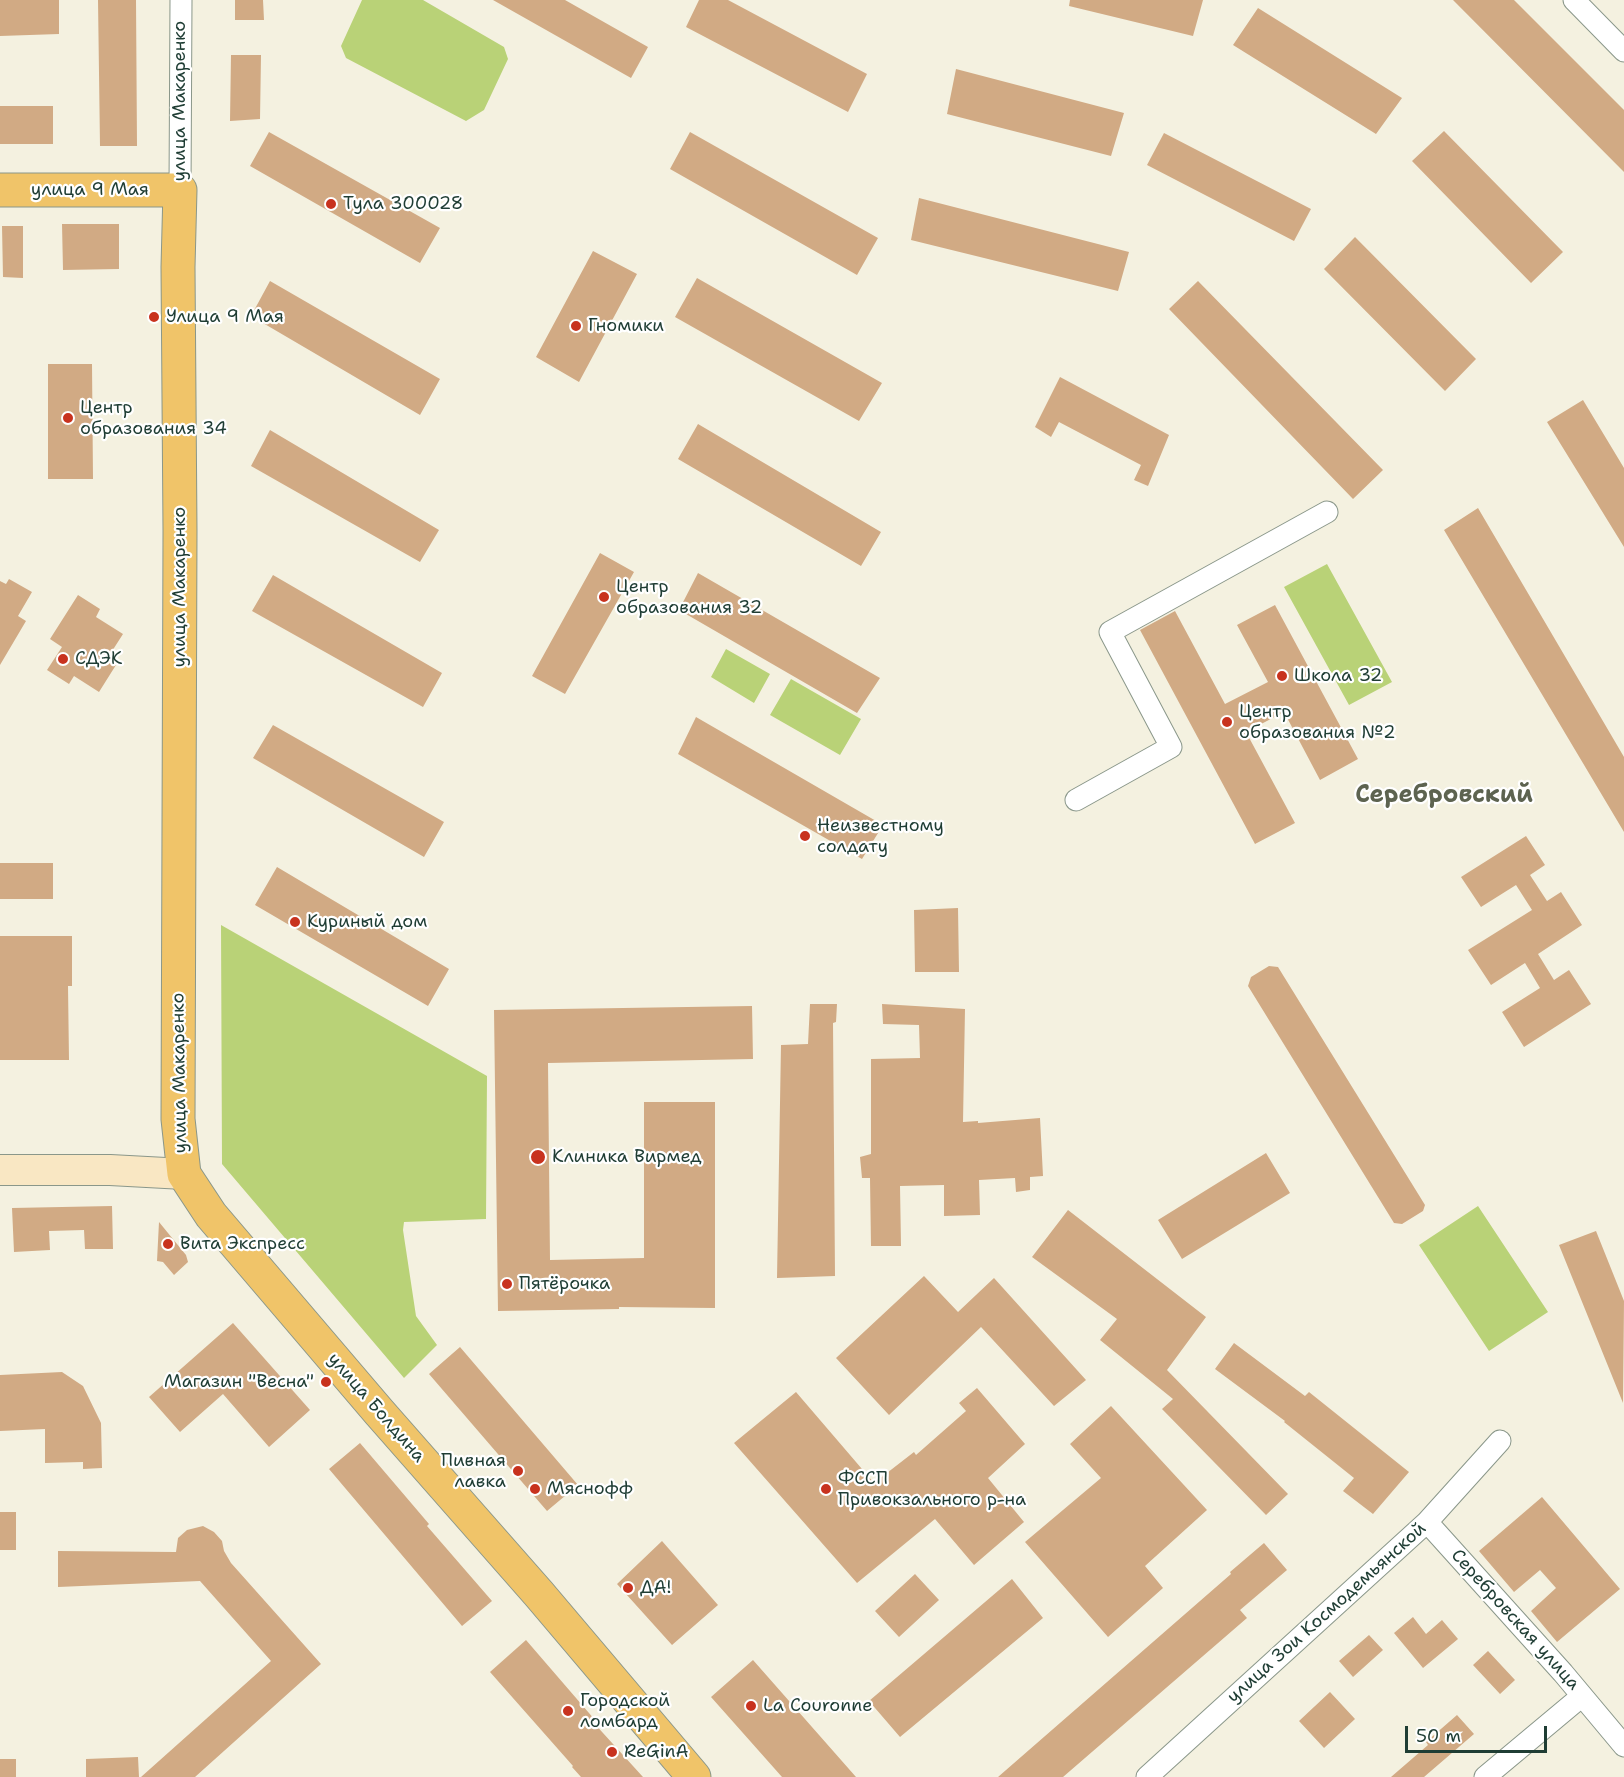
<!DOCTYPE html>
<meta charset="utf-8">
<style>
body{margin:0}
#map{position:relative;width:1624px;height:1777px;overflow:hidden;background:#f4f1e0;font-family:"Shantell Sans",sans-serif}
canvas{display:block}
.scale{position:absolute;left:1405px;top:1726px;width:142px;height:27px;box-sizing:border-box;border:3px solid #1f3d34;border-top:0;padding-left:8px;font-size:18px;line-height:21px;white-space:nowrap;color:#1f3d34;-webkit-text-stroke:4px #fff;paint-order:stroke}
</style>
<div id="map">
<canvas width="1624" height="1777"></canvas>
<div class="scale">50 m</div>
</div>
<script>
const ctx = document.querySelector('canvas').getContext('2d');
ctx.lineJoin = 'round';
function fillPath(path, color) {
  ctx.fillStyle = color;
  ctx.fill(path, 'evenodd');
}
function shape(rows) {
  const path = new Path2D();
  for (const r of rows) {
    path.moveTo(r[0], r[1]);
    for (let i = 2; i < r.length; i += 2) path.lineTo(r[i], r[i + 1]);
  }
  return path;
}
function strokePath(path, color, width, dash) {
  ctx.strokeStyle = color;
  ctx.lineWidth = width;
  ctx.lineCap = dash ? 'butt' : 'round';
  ctx.setLineDash(dash || []);
  ctx.stroke(path);
}
function drawText(font, color, halo, rows, align = 'center') {
  ctx.font = font + ' "Shantell Sans",sans-serif';
  ctx.lineWidth = 4.5;
  ctx.setLineDash([]);
  ctx.textBaseline = 'middle';
  ctx.strokeStyle = halo;
  ctx.fillStyle = color;
  for (const [text, x, y, turn = 0] of rows) {
    ctx.save();
    ctx.translate(x, y);
    ctx.rotate((+turn || 0) * Math.PI / 180);
    ctx.textAlign = isNaN(turn) ? turn : align;
    if (halo) ctx.strokeText(text, 0, 0);
    ctx.fillText(text, 0, 0);
    ctx.restore();
  }
}
const green = shape([
 [362,0,423,0,504,47,508,59,484,110,466,121,346,58,341,46],
 [1327,564,1392,682,1349,705,1284,587],
 [726,649,770,674,754,703,711,677],
 [791,679,861,719,840,755,770,715],
 [221,925,487,1076,486,1219,404,1222,403,1230,416,1316,437,1345,404,1378,222,1164],
 [1478,1206,1548,1312,1489,1351,1419,1245]
]);
const building = shape([
 [0,0,59,0,59,34,0,36],
 [98,0,136,0,137,146,100,146],
 [235,0,263,0,264,20,235,20],
 [493,0,565,0,648,47,631,78],
 [699,0,728,0,867,74,848,112,686,27],
 [1070,0,1203,0,1193,36,1069,6],
 [1453,0,1514,0,1624,110,1624,172],
 [1258,8,1402,98,1376,134,1233,45],
 [231,55,261,55,260,119,230,121],
 [956,69,1124,113,1111,156,947,114],
 [0,106,53,106,53,144,0,144],
 [1444,131,1563,252,1531,283,1412,161],
 [269,132,440,228,420,263,250,166],
 [690,132,878,238,857,275,670,169],
 [1164,133,1311,209,1294,241,1147,165],
 [919,198,1129,252,1118,291,911,240],
 [62,224,119,224,119,269,63,270],
 [2,226,23,226,23,278,3,277],
 [1355,237,1476,359,1445,391,1324,269],
 [593,251,637,274,579,382,536,357],
 [697,278,882,383,859,421,675,317],
 [270,281,440,379,420,415,251,316],
 [1198,281,1383,470,1353,499,1169,309],
 [48,364,92,364,93,479,48,479],
 [1060,377,1169,435,1148,486,1134,480,1141,465,1059,422,1051,437,1035,427],
 [1583,400,1624,468,1624,547,1547,422],
 [698,424,881,532,861,566,678,459],
 [270,430,439,530,420,562,251,466],
 [1478,508,1624,757,1624,832,1444,530],
 [600,553,634,572,565,694,532,676],
 [698,573,880,678,857,713,679,610],
 [273,575,442,673,423,707,252,611],
 [9,579,32,592,18,616,26,621,0,665,0,581,6,584],
 [78,595,100,609,96,617,123,634,107,659,116,665,99,692,74,676,69,684,47,670,62,647,50,639],
 [1275,605,1358,759,1320,780,1284,712,1246,732,1295,823,1255,844,1140,630,1175,611,1225,704,1268,682,1237,625],
 [696,717,883,825,862,859,678,754],
 [273,725,444,822,424,857,253,758],
 [1526,836,1545,865,1530,875,1547,901,1561,892,1582,925,1538,954,1554,980,1569,970,1591,1004,1524,1047,1502,1012,1540,988,1525,963,1491,985,1468,950,1532,910,1516,885,1481,907,1461,877],
 [0,863,53,863,53,899,0,899],
 [277,867,449,969,428,1006,255,905],
 [958,908,959,972,915,972,914,910],
 [0,936,72,936,72,986,68,986,69,1060,0,1060],
 [1269,966,1278,967,1425,1205,1423,1211,1402,1224,1394,1223,1248,986,1251,977],
 [810,1004,837,1004,836,1022,833,1023,835,1276,777,1278,781,1045,808,1044],
 [882,1004,965,1009,963,1122,978,1121,978,1123,1040,1118,1043,1176,1030,1177,1030,1190,1016,1192,1015,1178,979,1180,980,1215,944,1216,944,1185,900,1186,901,1246,871,1246,870,1178,862,1178,860,1157,871,1154,871,1059,920,1058,919,1025,883,1024],
 [752,1006,753,1059,548,1063,550,1260,644,1258,644,1102,715,1102,715,1308,619,1307,619,1309,498,1311,494,1010],
 [1266,1153,1290,1193,1182,1259,1158,1220],
 [112,1206,113,1249,85,1249,84,1230,49,1231,50,1250,14,1252,12,1208],
 [1068,1210,1206,1317,1167,1370,1288,1494,1266,1515,1162,1409,1173,1399,1100,1340,1117,1319,1032,1257],
 [159,1222,186,1255,188,1262,174,1275,163,1262,157,1261],
 [1596,1231,1624,1301,1623,1403,1559,1245],
 [924,1276,958,1312,994,1278,1086,1380,1054,1406,981,1327,889,1415,836,1358],
 [233,1323,310,1410,269,1447,223,1394,180,1432,149,1397],
 [1234,1343,1305,1396,1309,1392,1409,1472,1373,1514,1343,1491,1354,1478,1284,1422,1285,1421,1215,1369],
 [460,1347,578,1485,547,1511,429,1374],
 [62,1372,83,1386,101,1423,102,1468,83,1469,83,1462,45,1463,45,1429,0,1431,0,1375],
 [977,1388,1025,1444,988,1478,1024,1522,974,1565,935,1519,857,1583,734,1443,796,1392,874,1483,914,1452,916,1455,966,1411,959,1403],
 [1111,1406,1207,1510,1145,1566,1163,1588,1108,1637,1025,1542,1101,1478,1070,1444],
 [360,1443,429,1524,427,1526,492,1601,462,1626,329,1469],
 [1542,1497,1620,1589,1557,1642,1531,1611,1556,1588,1540,1570,1514,1592,1479,1551],
 [0,1512,16,1512,16,1550,0,1550],
 [203,1526,214,1532,222,1541,224,1551,231,1563,321,1664,195,1777,141,1777,271,1661,200,1581,58,1587,58,1551,176,1552,178,1538,187,1530],
 [662,1541,718,1605,672,1645,617,1584],
 [1264,1543,1287,1570,1240,1610,1247,1618,1063,1777,998,1777,1231,1574,1230,1572],
 [915,1574,939,1600,899,1637,875,1611],
 [1012,1579,1043,1618,900,1737,869,1701],
 [1413,1617,1426,1634,1442,1620,1458,1639,1423,1668,1394,1633],
 [1369,1635,1383,1650,1353,1677,1339,1661],
 [526,1640,595,1720,593,1722,643,1777,581,1777,572,1767,573,1766,490,1672],
 [1488,1651,1515,1680,1500,1694,1473,1665],
 [753,1660,856,1777,782,1777,711,1697],
 [1330,1692,1355,1719,1324,1748,1299,1721],
 [1457,1715,1474,1734,1424,1777,1391,1777,1428,1745,1426,1742],
 [138,1757,139,1777,86,1777,86,1759],
 [0,1759,16,1759,16,1777,0,1777]
]);
const street = shape([
 [1574,0,1624,51],
 [180,190,181,0],
 [1076,800,1171,747,1110,632,1327,512],
 [1427,1522,1563,1673,1624,1746],
 [1147,1777,1427,1522,1500,1441],
 [1485,1777,1582,1696]
]);
const secondary = shape([
 [0,1170,110,1170,184,1174]
]);
const primary = shape([
 [0,190,180,190,178,267,180,531,178,1119,184,1174,211,1215,379,1412,539,1594,694,1777]
]);
const markers = [
 [331,204,6,"#c8321e"],
 [154,317,6,"#c8321e"],
 [576,326,6,"#c8321e"],
 [68,418,6,"#c8321e"],
 [604,597,6,"#c8321e"],
 [63,659,6,"#c8321e"],
 [1282,676,6,"#c8321e"],
 [1227,722,6,"#c8321e"],
 [805,836,6,"#c8321e"],
 [295,922,6,"#c8321e"],
 [538,1157,8,"#c8321e"],
 [168,1244,6,"#c8321e"],
 [507,1284,6,"#c8321e"],
 [326,1382,6,"#c8321e"],
 [518,1471,6,"#c8321e"],
 [535,1489,6,"#c8321e"],
 [826,1489,6,"#c8321e"],
 [628,1588,6,"#c8321e"],
 [751,1706,6,"#c8321e"],
 [568,1711,6,"#c8321e"],
 [612,1752,6,"#c8321e"]
];
const streetNames = [
 ["улица Макаренко",180,101,-90],
 ["улица 9 Мая",90,190],
 ["улица Макаренко",180,587,-90],
 ["улица Макаренко",180,1073,-91],
 ["улица Болдина",376,1408,49],
 ["улица Зои Космодемьянской",1327,1613,-42],
 ["Серебровская улица",1515,1620,48]
];
const poiNames = [
 ["Тула 300028",343,204],
 ["Улица 9 Мая",166,317],
 ["Гномики",588,326],
 ["Центр",80,408],
 ["образования 34",80,429],
 ["Центр",616,587],
 ["образования 32",616,608],
 ["СДЭК",75,659],
 ["Школа 32",1294,676],
 ["Центр",1239,712],
 ["образования №2",1239,733],
 ["Неизвестному",817,826],
 ["солдату",817,847],
 ["Куриный дом",307,922],
 ["Клиника Вирмед",552,1157],
 ["Вита Экспресс",180,1244],
 ["Пятёрочка",519,1284],
 ["Магазин \"Весна\"",314,1382,"right"],
 ["Пивная",506,1461,"right"],
 ["лавка",506,1482,"right"],
 ["ФССП",838,1479],
 ["Привокзального р-на",838,1500],
 ["Мяснофф",547,1489],
 ["ДА!",640,1588],
 ["Городской",580,1701],
 ["ломбард",580,1722],
 ["La Couronne",763,1706],
 ["ReGinA",624,1752]
];
const districtNames = [
 ["Серебровский",1444,796]
];
fillPath(green, '#b9d277');
fillPath(building, '#d1aa84');
strokePath(street, '#8a978a', 23);
strokePath(secondary, '#8a978a', 32);
strokePath(primary, '#8a978a', 35);
strokePath(street, '#fff', 21);
strokePath(secondary, '#f9e7c3', 30);
strokePath(primary, '#f0c469', 33);
for (const [x, y, r, color] of markers) {
  const dot = new Path2D();
  dot.arc(x, y, r, 0, 2 * Math.PI);
  ctx.fillStyle = color;
  ctx.fill(dot);
  strokePath(dot, '#fff', 2);
}
drawText('18px', '#1f3d34', '#fff', streetNames);
drawText('18px', '#1f3d34', '#fff', poiNames, 'left');
drawText('bold 24px', '#5d6350', '#fff', districtNames);
</script>
